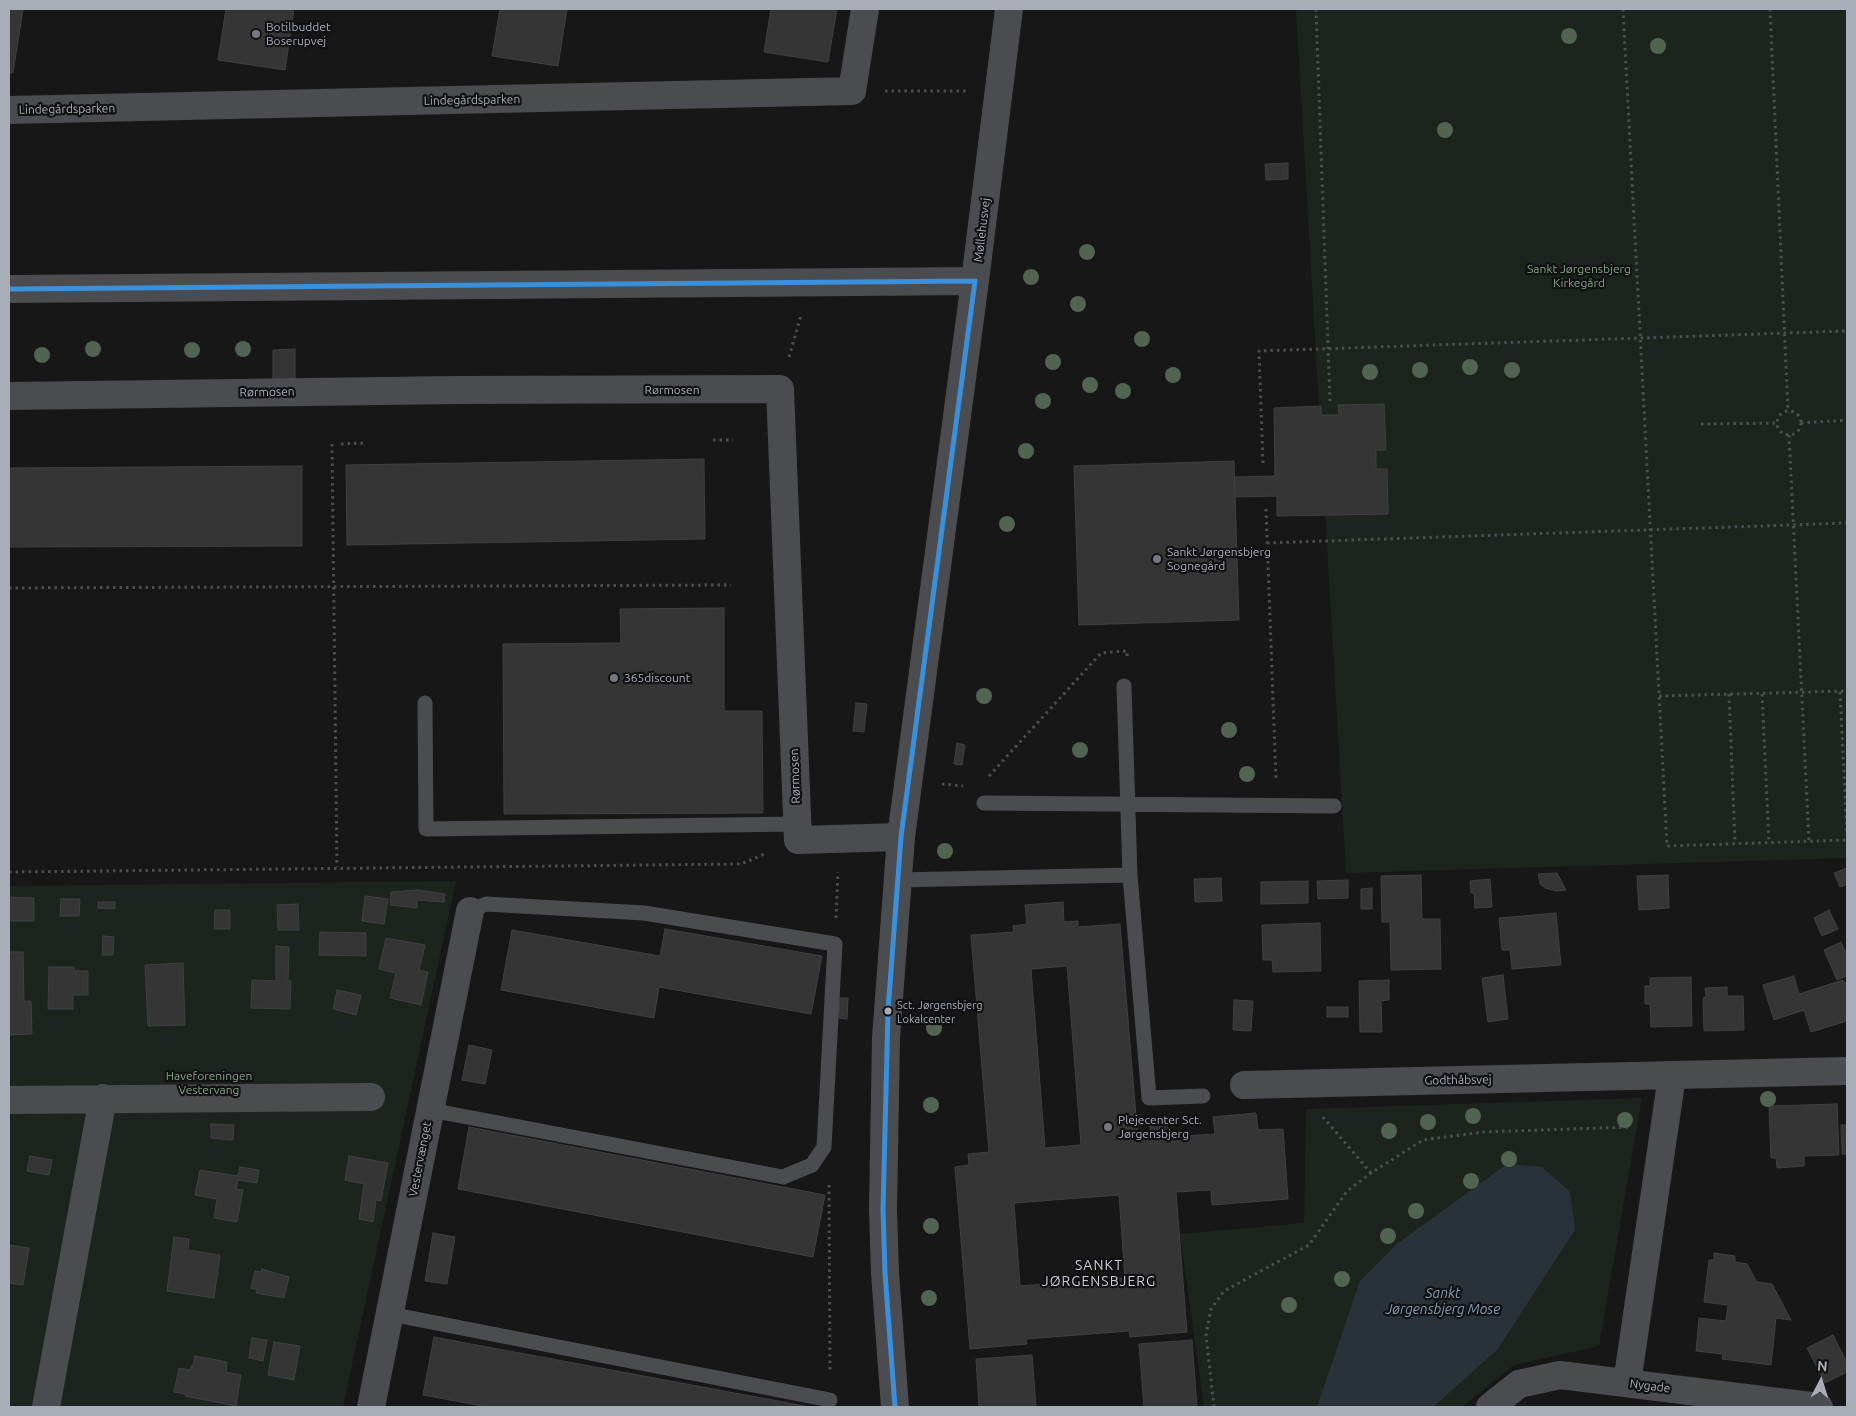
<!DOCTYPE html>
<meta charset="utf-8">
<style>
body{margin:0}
#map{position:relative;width:1856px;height:1416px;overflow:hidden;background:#171717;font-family:Ubuntu,sans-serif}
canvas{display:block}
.frame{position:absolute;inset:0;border:10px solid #a8adb8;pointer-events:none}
.north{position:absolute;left:1796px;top:1356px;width:50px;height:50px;-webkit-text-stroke:4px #111113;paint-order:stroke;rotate:5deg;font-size:14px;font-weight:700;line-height:20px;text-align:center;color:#a8adb8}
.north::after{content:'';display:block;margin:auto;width:18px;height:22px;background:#a8adb8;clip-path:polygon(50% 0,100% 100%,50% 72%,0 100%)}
</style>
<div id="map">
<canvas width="1856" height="1416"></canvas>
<div class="frame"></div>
<div class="north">N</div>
</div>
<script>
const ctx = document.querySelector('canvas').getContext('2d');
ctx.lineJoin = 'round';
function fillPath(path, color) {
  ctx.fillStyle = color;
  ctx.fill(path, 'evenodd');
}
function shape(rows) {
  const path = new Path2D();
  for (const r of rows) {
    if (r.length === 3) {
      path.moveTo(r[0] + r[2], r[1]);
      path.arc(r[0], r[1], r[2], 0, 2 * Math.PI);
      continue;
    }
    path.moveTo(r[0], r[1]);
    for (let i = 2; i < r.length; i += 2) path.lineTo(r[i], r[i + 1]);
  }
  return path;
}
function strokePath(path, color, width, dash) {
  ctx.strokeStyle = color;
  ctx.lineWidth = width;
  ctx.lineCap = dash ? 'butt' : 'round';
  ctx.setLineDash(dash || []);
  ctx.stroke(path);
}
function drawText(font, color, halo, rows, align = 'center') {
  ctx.font = font + ' Ubuntu,sans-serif';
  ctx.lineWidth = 4.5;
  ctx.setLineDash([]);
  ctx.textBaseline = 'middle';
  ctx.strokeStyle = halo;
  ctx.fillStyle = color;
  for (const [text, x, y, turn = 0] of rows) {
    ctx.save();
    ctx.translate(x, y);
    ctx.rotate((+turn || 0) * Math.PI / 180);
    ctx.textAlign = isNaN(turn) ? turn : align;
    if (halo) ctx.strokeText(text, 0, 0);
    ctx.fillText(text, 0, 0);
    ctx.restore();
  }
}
const green = shape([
 [1296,9,1847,9,1847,858,1346,873],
 [456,881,343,1407,9,1407,9,886],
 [1642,1098,1599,1346,1514,1365,1462,1407,1204,1407,1180,1234,1304,1223,1306,1109]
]);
const water = shape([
 [1507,1164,1542,1167,1570,1192,1575,1230,1497,1350,1433,1407,1317,1407,1360,1281,1397,1244]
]);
const building = shape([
 [9,9,23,9,13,73,9,73,9,9],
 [226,9,294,9,285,70,218,60,226,9],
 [500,9,567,9,558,66,492,56,500,9],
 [771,9,837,9,828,62,764,52,771,9],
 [1288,163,1288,179,1266,180,1265,164,1288,163],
 [295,349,295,379,273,379,273,350,295,349],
 [1384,404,1386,450,1376,450,1376,469,1387,469,1388,514,1277,516,1277,496,1235,497,1234,477,1275,476,1274,408,1321,406,1321,415,1339,415,1338,405,1384,404],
 [704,459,705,539,347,545,346,465,704,459],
 [1234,461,1239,620,1079,625,1074,466,1234,461],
 [302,466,302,546,9,547,9,468,302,466],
 [724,608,724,711,762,711,763,813,504,814,503,644,621,643,620,609,724,608],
 [856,703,867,704,864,732,853,731,856,703],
 [957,743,965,745,962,765,954,764,957,743],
 [1847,868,1847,884,1840,887,1834,873,1847,868],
 [1557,873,1566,890,1556,891,1545,888,1540,884,1538,874,1557,873],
 [1421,875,1422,919,1440,919,1441,969,1391,970,1390,922,1382,922,1381,876,1421,875],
 [1668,875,1669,908,1639,910,1637,876,1668,875],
 [1221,878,1222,901,1195,902,1194,879,1221,878],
 [1490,879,1492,907,1475,908,1474,893,1471,893,1470,881,1490,879],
 [1348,880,1348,898,1318,899,1317,881,1348,880],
 [1308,881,1308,903,1261,904,1261,882,1308,881],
 [1372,888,1372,909,1361,909,1361,889,1372,888],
 [418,890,445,894,444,902,417,900,417,908,390,905,391,892,418,890],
 [365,896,388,899,384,924,362,921,365,896],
 [9,897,34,898,34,921,9,921,9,897],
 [61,899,80,899,79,916,60,916,61,899],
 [98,902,115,902,115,909,98,908,98,902],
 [1063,902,1064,922,1078,921,1078,927,1120,924,1138,1140,1151,1139,1150,1125,1167,1123,1168,1137,1215,1134,1213,1117,1256,1113,1258,1130,1283,1129,1288,1199,1212,1205,1211,1190,1176,1192,1187,1332,1130,1337,1129,1331,1026,1339,1027,1344,970,1349,955,1167,969,1165,968,1154,989,1152,971,935,1014,932,1013,926,1027,924,1025,905,1063,902],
 [1067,966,1081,1145,1045,1148,1031,969,1067,966],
 [1119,1195,1125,1278,1020,1286,1014,1203,1119,1195],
 [298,904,299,930,278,930,277,905,298,904],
 [215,910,230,910,230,929,214,929,215,910],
 [1829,910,1838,929,1822,936,1814,918,1829,910],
 [1556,913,1561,965,1512,969,1510,950,1502,950,1499,918,1556,913],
 [1320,923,1321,971,1273,972,1272,960,1263,960,1262,925,1320,923],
 [665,929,822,956,811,1014,659,987,654,1018,501,990,512,930,660,956,665,929],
 [320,932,366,933,366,956,319,955,320,932],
 [103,936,114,937,113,955,102,955,103,936],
 [386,938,425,945,419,970,428,972,421,1005,390,998,396,973,379,969,386,938],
 [1841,942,1847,956,1847,976,1837,980,1824,950,1841,942],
 [276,946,289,947,288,981,291,981,290,1009,251,1008,252,980,276,981,276,946],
 [9,952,23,952,24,1001,31,1001,32,1034,9,1035,9,952],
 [183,963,185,1025,148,1026,145,965,183,963],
 [49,967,74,967,74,971,88,971,88,995,73,995,73,1009,48,1009,49,967],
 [1503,975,1508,1019,1488,1022,1482,978,1503,975],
 [1794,976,1799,994,1843,980,1844,983,1847,982,1847,1021,1811,1032,1804,1010,1774,1020,1763,985,1794,976],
 [1691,977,1692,1026,1651,1027,1650,1004,1645,1004,1645,986,1650,986,1650,978,1691,977],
 [1389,980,1389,1000,1381,1001,1382,1032,1360,1032,1359,981,1389,980],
 [1727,987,1727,996,1743,996,1744,1030,1704,1031,1703,998,1706,997,1705,988,1727,987],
 [337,990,361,995,356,1015,333,1009,337,990],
 [840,998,848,998,847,1019,839,1018,840,998],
 [1234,1000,1253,1001,1251,1031,1233,1030,1234,1000],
 [1327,1007,1348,1007,1348,1017,1327,1017,1327,1007],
 [469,1045,492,1050,485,1084,462,1080,469,1045],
 [1837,1104,1839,1155,1804,1156,1804,1166,1777,1168,1776,1158,1771,1158,1769,1106,1837,1104],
 [211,1124,234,1125,233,1140,211,1138,211,1124],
 [1841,1125,1847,1125,1847,1154,1842,1154,1841,1125],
 [469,1127,825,1195,813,1257,458,1189,469,1127],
 [30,1156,52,1160,49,1175,27,1171,30,1156],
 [349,1156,388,1163,381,1201,376,1200,373,1222,359,1219,364,1184,345,1180,349,1156],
 [240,1167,259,1170,257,1183,238,1180,236,1189,243,1190,237,1222,214,1218,217,1199,195,1195,200,1170,238,1176,240,1167],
 [433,1233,455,1237,447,1284,425,1281,433,1233],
 [174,1237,189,1239,188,1250,220,1255,214,1298,167,1291,174,1237],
 [9,1245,29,1248,23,1285,9,1283,9,1245],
 [1714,1253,1735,1256,1735,1262,1747,1264,1757,1282,1772,1284,1791,1320,1776,1318,1771,1365,1722,1359,1723,1354,1696,1351,1699,1318,1726,1321,1728,1305,1704,1302,1709,1260,1714,1260,1714,1253],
 [262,1269,289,1277,284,1298,256,1293,257,1290,251,1288,255,1271,261,1272,262,1269],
 [1833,1335,1847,1363,1847,1372,1825,1383,1807,1348,1833,1335],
 [434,1337,810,1407,488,1407,423,1395,434,1337],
 [252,1338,267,1340,263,1361,249,1358,252,1338],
 [1192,1340,1197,1407,1144,1407,1139,1344,1192,1340],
 [274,1342,300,1346,294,1380,268,1375,274,1342],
 [1032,1355,1036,1407,979,1407,976,1359,1032,1355],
 [195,1356,227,1362,226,1372,241,1375,236,1406,185,1396,186,1394,174,1392,179,1368,190,1370,191,1366,193,1366,195,1356]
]);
const path = shape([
 [1316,9,1330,402],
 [1623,9,1667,846,1847,840],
 [1770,9,1788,411],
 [885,91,966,91],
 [789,357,801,315],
 [1789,423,12],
 [1801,423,1847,420],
 [1701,424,1777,423],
 [1789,435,1809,841],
 [713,440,733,440],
 [332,444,337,867],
 [341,444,364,443],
 [1263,463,1259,351,1847,331],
 [1266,509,1276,780],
 [1267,543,1847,523],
 [9,588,731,585],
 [1840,692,1847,834],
 [1729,694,1735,843],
 [1762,694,1769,843],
 [1659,696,1847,691],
 [989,776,1101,653,1127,651,1127,660],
 [942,784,963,786],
 [9,872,741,864,767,853],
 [836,918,838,872],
 [1323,1117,1371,1173],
 [829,1185,830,1372],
 [1214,1407,1206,1335,1211,1309,1224,1291,1309,1245,1347,1191,1371,1173,1423,1140,1483,1132,1631,1127]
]);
const service = shape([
 [1124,686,1130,875,1149,1098,1203,1096],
 [425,703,426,829,797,824],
 [984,803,1334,806],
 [898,880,1130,875],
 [430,1110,783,1177,812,1165,824,1147,835,944,644,913,486,904,470,911],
 [390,1314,830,1400]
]);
const minor = shape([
 [9,110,852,91,865,9],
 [9,396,457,390,780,389,798,840,901,837],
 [1244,1085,1847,1071],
 [9,1100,371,1097],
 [1627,1383,1672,1076],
 [46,1407,103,1098],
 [371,1407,470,911],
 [1490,1407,1519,1384,1560,1375,1819,1407]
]);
const tertiary = shape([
 [9,289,975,281],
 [895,1407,885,1273,883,1210,886,1038,901,837,975,281,1009,9]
]);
const bus1 = shape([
 [9,289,975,281],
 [895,1407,885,1273,883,1210,888,1011,901,837,975,281]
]);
const trees = [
 [1569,36],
 [1658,46],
 [1445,130],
 [1087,252],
 [1031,277],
 [1078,304],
 [1142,339],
 [93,349],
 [243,349],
 [192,350],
 [42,355],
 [1053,362],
 [1470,367],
 [1420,370],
 [1512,370],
 [1370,372],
 [1173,375],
 [1090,385],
 [1123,391],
 [1043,401],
 [1026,451],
 [1007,524],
 [984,696],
 [1229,730],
 [1080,750],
 [1247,774],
 [945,851],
 [934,1028],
 [1768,1099],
 [931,1105],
 [1473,1116],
 [1625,1120],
 [1428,1122],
 [1389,1131],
 [1509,1159],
 [1471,1181],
 [1416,1211],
 [931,1226],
 [1388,1236],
 [1342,1279],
 [929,1298],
 [1289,1305]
];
const markers = [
 [256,34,5,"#757880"],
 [1157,559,5,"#757880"],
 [614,678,5,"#757880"],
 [888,1011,4.5,"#a8adb8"],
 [1108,1127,5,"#757880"]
];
const busNames = [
 ["Sct. Jørgensbjerg",897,1005],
 ["Lokalcenter",897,1019]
];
const poiNames = [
 ["Botilbuddet",266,27],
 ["Boserupvej",266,41],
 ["Sankt Jørgensbjerg",1167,552],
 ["Sognegård",1167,566],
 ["365discount",624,678],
 ["Plejecenter Sct.",1118,1120],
 ["Jørgensbjerg",1118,1134]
];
const streetNames = [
 ["Lindegårdsparken",472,100,-1],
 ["Lindegårdsparken",67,109,-1],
 ["Møllehusvej",982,230,-83],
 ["Rørmosen",672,390],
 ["Rørmosen",267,392,-1],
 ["Rørmosen",795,776,-92],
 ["Godthåbsvej",1458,1080,-1],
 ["Vestervænget",420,1159,-79],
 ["Nygade",1650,1386,7]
];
const parkNames = [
 ["Sankt Jørgensbjerg",1579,269],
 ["Kirkegård",1579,283],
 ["Haveforeningen",209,1076],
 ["Vestervang",209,1090]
];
const neighbourhoodNames = [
 ["SANKT",1099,1265],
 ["JØRGENSBJERG",1099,1281]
];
const waterNames = [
 ["Sankt",1443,1293],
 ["Jørgensbjerg Mose",1443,1309]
];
fillPath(green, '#1d241e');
fillPath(water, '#2a3239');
fillPath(building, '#353536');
strokePath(building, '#3f4043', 1);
strokePath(path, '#4d4e52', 3, [2.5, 4]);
strokePath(service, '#4b4c50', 15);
strokePath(minor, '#4b4c50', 28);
strokePath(tertiary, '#4b4c50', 28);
strokePath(bus1, '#3a90db', 5);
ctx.fillStyle = '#506451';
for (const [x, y] of trees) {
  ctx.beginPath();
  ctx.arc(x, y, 8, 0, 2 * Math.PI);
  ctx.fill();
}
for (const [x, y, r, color] of markers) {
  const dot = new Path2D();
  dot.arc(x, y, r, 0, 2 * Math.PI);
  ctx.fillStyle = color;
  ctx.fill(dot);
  strokePath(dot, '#111113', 2);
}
drawText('11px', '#a8adb8', '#111113', busNames, 'left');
drawText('12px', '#a8adb8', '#111113', poiNames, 'left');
drawText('12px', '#a8adb8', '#111113', streetNames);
drawText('12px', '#7fa381', '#111113', parkNames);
ctx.letterSpacing = '1px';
drawText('14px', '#c9ccd4', '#111113', neighbourhoodNames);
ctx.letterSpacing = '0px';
drawText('italic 14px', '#7f9bb3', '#111113', waterNames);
</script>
